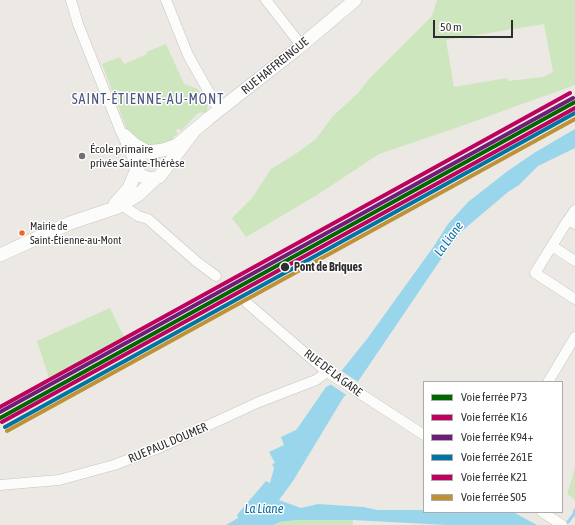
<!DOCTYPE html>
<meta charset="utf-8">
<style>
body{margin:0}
#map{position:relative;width:575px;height:525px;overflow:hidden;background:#ece8e4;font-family:"Asap Condensed",sans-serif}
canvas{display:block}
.legend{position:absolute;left:423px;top:381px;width:140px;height:132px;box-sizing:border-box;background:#fff;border:1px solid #ababab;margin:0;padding:5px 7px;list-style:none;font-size:12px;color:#2e2e2e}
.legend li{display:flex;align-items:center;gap:8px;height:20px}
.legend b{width:20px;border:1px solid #ababab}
.scale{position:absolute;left:433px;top:20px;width:80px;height:18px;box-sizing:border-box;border:2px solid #2e2e2e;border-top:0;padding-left:5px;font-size:12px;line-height:14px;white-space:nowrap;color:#2e2e2e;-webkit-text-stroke:3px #fff;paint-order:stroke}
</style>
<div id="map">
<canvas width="575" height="525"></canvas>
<ul class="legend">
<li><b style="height:5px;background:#060"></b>Voie ferrée P73</li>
<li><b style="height:5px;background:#bf005f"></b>Voie ferrée K16</li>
<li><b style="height:5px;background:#6e1e78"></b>Voie ferrée K94+</li>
<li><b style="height:5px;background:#0075a1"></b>Voie ferrée 261E</li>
<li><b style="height:5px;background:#bf005f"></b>Voie ferrée K21</li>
<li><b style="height:5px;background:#bf9237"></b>Voie ferrée S05</li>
</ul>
<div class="scale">50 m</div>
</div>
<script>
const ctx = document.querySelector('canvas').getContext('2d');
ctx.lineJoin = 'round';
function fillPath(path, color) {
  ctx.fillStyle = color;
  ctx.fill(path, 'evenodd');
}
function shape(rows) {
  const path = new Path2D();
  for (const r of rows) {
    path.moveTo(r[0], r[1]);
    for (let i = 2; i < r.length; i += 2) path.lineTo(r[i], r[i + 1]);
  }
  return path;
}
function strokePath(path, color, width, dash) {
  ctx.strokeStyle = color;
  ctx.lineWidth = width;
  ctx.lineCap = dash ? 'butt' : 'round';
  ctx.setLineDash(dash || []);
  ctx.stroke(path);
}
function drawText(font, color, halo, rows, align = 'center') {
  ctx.font = font + ' "Asap Condensed",sans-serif';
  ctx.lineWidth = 3;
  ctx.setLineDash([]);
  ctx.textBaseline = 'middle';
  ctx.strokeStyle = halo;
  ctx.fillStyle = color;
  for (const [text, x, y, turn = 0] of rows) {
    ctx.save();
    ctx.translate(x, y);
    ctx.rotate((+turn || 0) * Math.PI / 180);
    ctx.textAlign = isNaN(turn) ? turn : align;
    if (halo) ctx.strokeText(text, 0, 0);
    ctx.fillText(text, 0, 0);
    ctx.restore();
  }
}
const green = shape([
 [437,0,575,0,575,85,453,129,379,154,317,195,246,237,232,218,252,198,271,169,294,155,316,139,333,116,358,93,369,79,432,16],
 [544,24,553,72,543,77,508,81,507,78,454,87,446,40],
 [166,44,184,84,198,89,204,100,207,100,208,106,206,112,198,113,181,131,178,128,176,131,178,134,173,137,173,144,152,146,141,142,125,129,126,127,102,64,120,57,124,64,147,54,146,52],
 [110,308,124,337,104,351,49,378,37,341],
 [575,466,575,500,567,494,573,475],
 [297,520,353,520,353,525,273,525,280,522]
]);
const water = shape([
 [575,129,575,148,538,166,519,185,508,192,462,231,439,262,357,383,343,398,293,481,279,500,301,508,318,504,364,507,377,510,424,510,424,512,513,512,537,525,447,525,353,520,297,520,280,522,273,525,226,525,238,518,237,515,266,481,270,483,274,468,272,464,275,463,269,452,284,445,281,437,296,430,299,426,326,387,330,385,367,339,434,246,448,224,468,202,509,170,534,153]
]);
const pier = shape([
 [340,370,360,383,348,396,330,384],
 [559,513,575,524,575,525,554,525]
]);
const stream = shape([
 [568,522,574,514,575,510]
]);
const minor = shape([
 [71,0,78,24,119,127,137,168],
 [166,0,188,55,219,110],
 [266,0,301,45],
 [125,134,135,143,149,151],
 [117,202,138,216,148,219,197,262,216,276],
 [575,210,568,220,575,224],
 [568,220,535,273,575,299],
 [552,246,575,261],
 [247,303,327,372,424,435],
 [548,382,575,337],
 [0,485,59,480,114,465,161,447,259,402,316,380,327,372],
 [542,512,562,525]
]);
const tertiary = shape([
 [194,131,159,177,149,179,140,175,137,169,137,163,139,158,143,153,148,152,163,150,177,145,209,118,297,49,355,0],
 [115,204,129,188,137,169],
 [0,255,70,223,118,207,138,195,156,178]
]);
const rail1 = shape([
 [0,418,575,102]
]);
const rail2 = shape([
 [2,422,575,108]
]);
const rail3 = shape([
 [0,412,573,98]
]);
const rail4 = shape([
 [5,427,575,113]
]);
const rail5 = shape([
 [0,407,570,93]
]);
const rail6 = shape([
 [7,431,575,119]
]);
const markers = [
 [82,156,4,"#706f6e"],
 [22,233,3.5,"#f26522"],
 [285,267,5,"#2e2e2e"]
];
const busNames = [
 ["Mairie de",30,227],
 ["Saint-Étienne-au-Mont",30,241]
];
const streetNames = [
 ["RUE HAFFREINGUE",275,66,-39],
 ["RUE DE LA GARE",333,373,37],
 ["RUE PAUL DOUMER",168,443,-23]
];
const poiNames = [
 ["École primaire",90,149],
 ["privée Sainte-Thérèse",90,163]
];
const stopNames = [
 ["Pont de Briques",294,267]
];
const waterNames = [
 ["La Liane",449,239,-54],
 ["La Liane",264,509]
];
const quarterNames = [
 ["SAINT-ÉTIENNE-AU-MONT",148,100]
];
fillPath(green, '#cee6be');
fillPath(water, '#99d6ec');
fillPath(pier, '#ece8e4');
strokePath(stream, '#99d6ec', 3);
strokePath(minor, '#c5c4c5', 11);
strokePath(tertiary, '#c5c4c5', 14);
strokePath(minor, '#fcfcfb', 10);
strokePath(tertiary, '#fcfcfb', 13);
strokePath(rail1, '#060', 4);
strokePath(rail2, '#bf005f', 4);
strokePath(rail3, '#6e1e78', 4);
strokePath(rail4, '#0075a1', 4);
strokePath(rail5, '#bf005f', 4);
strokePath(rail6, '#bf9237', 4);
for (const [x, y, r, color] of markers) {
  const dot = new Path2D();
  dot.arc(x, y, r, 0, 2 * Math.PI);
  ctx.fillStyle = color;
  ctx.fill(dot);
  strokePath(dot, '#fff', 1.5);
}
drawText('11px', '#2e2e2e', '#fff', busNames, 'left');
drawText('12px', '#2e2e2e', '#fff', streetNames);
drawText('12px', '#2e2e2e', '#fff', poiNames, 'left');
drawText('bold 12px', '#2e2e2e', '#fff', stopNames, 'left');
drawText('italic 13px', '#0d6fa3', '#fff', waterNames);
ctx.letterSpacing = '1px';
drawText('14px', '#4d5680', '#fff', quarterNames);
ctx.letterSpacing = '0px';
</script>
